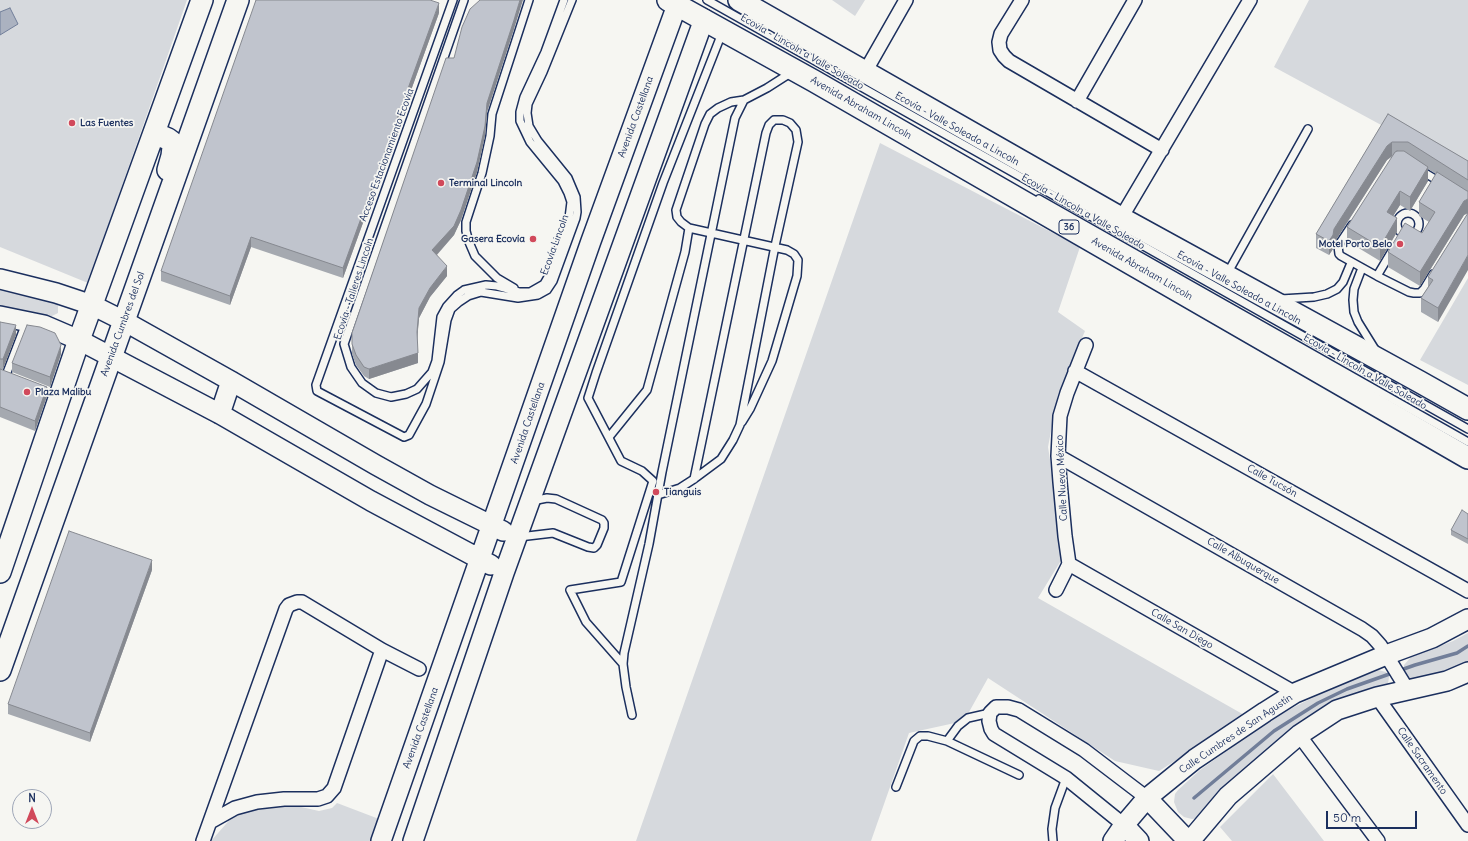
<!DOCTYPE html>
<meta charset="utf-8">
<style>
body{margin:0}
#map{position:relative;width:1468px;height:841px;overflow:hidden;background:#f6f6f2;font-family:Delius,sans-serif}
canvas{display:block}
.north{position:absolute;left:12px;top:789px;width:40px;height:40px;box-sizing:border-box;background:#f6f6f2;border:1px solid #9ea6b7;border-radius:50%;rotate:0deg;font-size:11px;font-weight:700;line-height:16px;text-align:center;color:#1b2f5e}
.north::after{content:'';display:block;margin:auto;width:14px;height:18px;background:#d1495b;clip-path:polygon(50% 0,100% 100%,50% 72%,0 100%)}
.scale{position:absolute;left:1326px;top:811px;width:91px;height:18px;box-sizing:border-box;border:2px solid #1b2f5e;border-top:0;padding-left:5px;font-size:12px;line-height:14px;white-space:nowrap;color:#1b2f5e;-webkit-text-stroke:3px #f6f6f2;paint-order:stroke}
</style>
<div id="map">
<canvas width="1468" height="841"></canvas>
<div class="north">N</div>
<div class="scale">50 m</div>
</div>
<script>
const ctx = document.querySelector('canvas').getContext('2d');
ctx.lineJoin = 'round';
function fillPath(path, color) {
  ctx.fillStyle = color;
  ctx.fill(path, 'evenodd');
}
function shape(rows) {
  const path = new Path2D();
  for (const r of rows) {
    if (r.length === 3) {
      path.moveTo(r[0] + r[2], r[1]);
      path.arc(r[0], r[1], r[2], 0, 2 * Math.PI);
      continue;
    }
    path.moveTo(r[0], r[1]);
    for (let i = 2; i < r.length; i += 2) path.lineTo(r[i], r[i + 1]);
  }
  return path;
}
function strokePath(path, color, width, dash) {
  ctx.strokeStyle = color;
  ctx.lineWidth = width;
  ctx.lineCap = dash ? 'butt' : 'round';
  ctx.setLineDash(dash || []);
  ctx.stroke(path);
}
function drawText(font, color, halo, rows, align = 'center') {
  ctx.font = font + ' Delius,sans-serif';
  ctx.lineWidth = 3.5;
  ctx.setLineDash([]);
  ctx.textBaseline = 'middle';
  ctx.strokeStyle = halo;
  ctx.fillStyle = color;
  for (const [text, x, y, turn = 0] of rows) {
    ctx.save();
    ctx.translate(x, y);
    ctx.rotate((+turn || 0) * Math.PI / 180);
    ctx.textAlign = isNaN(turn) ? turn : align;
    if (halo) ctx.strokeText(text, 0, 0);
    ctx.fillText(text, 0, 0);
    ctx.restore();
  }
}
const green = shape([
 [0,0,187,0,88,283,0,247],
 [832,0,865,0,855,16],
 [1309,0,1468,0,1468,172,1274,67],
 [880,143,1080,247,1058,312,1085,331,1058,394,1048,447,1065,554,1038,598,1246,716,1159,771,1115,761,988,678,964,721,909,733,871,841,636,841],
 [1468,278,1468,385,1420,360],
 [0,289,55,301,58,305,58,313,52,316,32,315,0,308],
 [1468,633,1468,664,1450,673,1413,681,1407,676,1404,671,1404,665,1411,657,1453,641],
 [1378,670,1386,672,1389,677,1388,684,1383,688,1328,706,1303,720,1282,738,1199,818,1192,819,1184,817,1178,812,1174,802,1175,794,1178,790,1200,770,1270,720,1296,706,1326,691],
 [1273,774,1324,841,1232,841,1220,827],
 [337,803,379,819,372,841,211,841,233,816,246,811,282,807,301,807,319,811,332,808]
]);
const water = shape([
 [10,8,18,24,0,35,0,12,10,8]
]);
const stream = shape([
 [1194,798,1274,731,1318,703,1347,689,1415,665,1457,653,1468,646]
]);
const lane = shape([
 [453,0,316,385,317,391,404,437,409,435,426,404,440,362,447,320,451,309,459,302,468,296,481,292,518,298,538,295,547,290,553,281,576,218,577,212,576,197,568,178,538,141,529,126,527,113,528,104,543,72,572,0],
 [464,0,344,344,351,367,362,383,376,393,391,397,406,394,417,389,432,372,436,361,441,317,447,306,457,295,464,290,486,285,497,286,519,292,530,292,544,284,548,277,569,218,571,202,568,193,562,181,530,142,520,121,520,112,524,97,545,52,564,0],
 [707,0,1468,429],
 [1420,170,1440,182],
 [1039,199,1468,442],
 [1408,224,11],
 [1352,225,1338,246,1339,254,1341,256,1377,276,1409,292,1414,293,1420,293,1424,289,1433,274],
 [1362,268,1354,289,1353,300,1354,312,1358,322,1376,351],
 [1227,274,1308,129],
 [1377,276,1393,249],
 [514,288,497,278,475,256,469,242,466,231,466,222,482,173,490,136,492,114,529,0],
 [1281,299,1314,297,1327,294,1337,289,1343,282,1351,263],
 [6,375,26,323],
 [742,422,750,409,772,361,797,276,798,260,794,254,787,250,689,228,681,222,677,217,676,210,705,124,710,114,718,108,731,102,744,100],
 [609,437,647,390,685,252,689,228],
 [658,495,680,488,694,479,721,459,733,440,740,425,775,246,798,142,796,130,790,123,783,120,774,120,769,125,766,133,694,479],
 [519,537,553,533,588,547,594,548,597,545,604,528,604,523,602,520,556,499,547,498,532,501],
 [623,664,586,622,570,590,621,582,653,481,642,471,621,461,588,398,596,373,663,183,722,33],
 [632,715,626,687,623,664,624,653,649,544,662,472,735,118,744,100,767,88,792,72],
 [947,741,958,726,968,718,990,713],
 [896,787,914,741,920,736,928,736,947,741,1019,775],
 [1053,841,1052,829,1055,808,1066,778]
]);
const street = shape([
 [1022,0,1001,34,999,42,1000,50,1004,56,1009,61,1162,150],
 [865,72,906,0],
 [1077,101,1135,0],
 [1121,218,1250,0],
 [1075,371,1468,591],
 [1058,456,1362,629,1372,636,1380,645,1407,689],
 [1069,564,1295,693],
 [1056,590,1069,564,1065,536,1060,482,1058,456,1060,416,1067,393,1086,345],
 [1377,697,1468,825],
 [1299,735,1378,841],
 [210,822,235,808,257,802,284,799,318,799,327,796,334,788,382,650],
 [1124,825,1066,778,994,734,991,729,989,721,990,713,996,707,1008,707,1019,710,1084,750,1147,798],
 [203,841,286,609,289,605,297,602,302,602,382,650,419,669]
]);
const secondary = shape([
 [0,279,56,293,92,305,124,321,231,381,376,465,430,495,503,531],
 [0,316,44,325,79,340,220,414,371,501,491,565],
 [220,414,231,381],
 [1147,798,1188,841],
 [1124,825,1139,841],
 [381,841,591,241,677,5],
 [413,841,504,573,704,19],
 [1113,841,1124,825,1147,798,1195,759,1265,712,1295,693,1386,655,1432,638,1468,619],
 [1190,841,1228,796,1299,735,1337,710,1377,697,1447,681,1468,672]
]);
const primary = shape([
 [668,0,814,81,1468,458],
 [739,0,1121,218,1420,382,1468,409],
 [154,133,168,139,172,142,173,147,172,156,168,170],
 [0,572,79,340,202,0],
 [0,670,238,0]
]);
const wall = shape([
 [439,13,343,278,251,247,230,305,161,281,161,271],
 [514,29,487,112,485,136,477,172,461,220,454,235,437,255,447,276,430,297,419,318,417,339,418,363,369,379,364,376,356,365,352,354,352,333,454,58],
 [1388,114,1468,161,1468,213,1464,215,1420,286,1388,267,1388,252,1422,233,1429,222,1419,216,1419,202,1436,174,1428,169,1428,181,1410,211,1400,205,1393,216,1397,232,1380,261,1347,241,1347,227,1393,156,1387,160,1334,243,1333,249,1329,255,1316,248,1316,234],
 [1468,213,1438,322,1421,312,1421,298,1428,287,1428,277],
 [0,322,16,335,3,369,1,369,47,396,35,431,0,417],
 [61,354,50,387,12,372,12,363],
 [1468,514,1468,544,1451,535,1451,530],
 [152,570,90,742,8,714,8,704]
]);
const shadedWall = shape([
 [520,0,523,0,514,29,487,112,485,136,477,172,461,220,454,235,432,260,432,250,487,103],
 [439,3,439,13,343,278,343,268],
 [1392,142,1392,156,1387,160,1334,243,1333,249,1329,255,1329,241,1334,229,1387,146],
 [1428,167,1428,181,1410,211,1410,197],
 [1400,191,1400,205,1387,226,1387,212],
 [1468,199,1468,213,1464,215,1420,286,1420,272,1464,201],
 [1397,218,1397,232,1380,261,1380,247],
 [251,237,251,247,230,305,230,296],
 [1468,255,1468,270,1438,322,1438,308],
 [447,266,447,276,430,297,419,318,417,342,417,332,419,308,430,288],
 [16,325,16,335,3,369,3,359],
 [61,345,61,354,50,387,50,377],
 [418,353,418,363,369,379,369,369],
 [47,387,47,396,35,431,35,421],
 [152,560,152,570,90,742,90,733]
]);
const building = shape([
 [256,0,430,0,439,3,343,268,251,237,230,296,161,271,256,0],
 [480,0,520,0,514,20,487,103,485,126,477,162,461,210,454,226,432,250,447,266,430,288,419,308,417,332,418,353,369,369,364,367,356,355,352,344,352,333,446,58,454,58,462,27,470,9,480,0],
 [1388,114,1468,161,1468,180,1408,142,1392,142,1387,146,1334,229,1333,235,1329,241,1316,234,1388,114],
 [1397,151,1404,151,1428,167,1410,197,1400,191,1387,212,1397,218,1380,247,1347,227,1395,152,1397,151],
 [1437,172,1467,191,1468,191,1468,199,1464,201,1420,272,1388,252,1405,223,1422,233,1435,212,1419,202,1437,172],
 [1468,213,1468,255,1438,308,1421,298,1433,280,1428,277,1468,213],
 [0,322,16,325,3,359,0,359,0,322],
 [27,325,40,327,55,333,61,345,50,377,12,363,27,325],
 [0,369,47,387,35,421,0,407,0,369],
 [1462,510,1468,514,1468,539,1451,530,1462,510],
 [69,531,152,560,90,733,8,704,69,531]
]);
const markers = [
 [72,123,4,"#d1495b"],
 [441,183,4,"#d1495b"],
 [533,239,4,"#d1495b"],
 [1400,244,4,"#d1495b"],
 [27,392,4,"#d1495b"],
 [656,492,4,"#d1495b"]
];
const shields = [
 [1069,227,20]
];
const shieldNames = [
 ["36",1069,227]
];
const streetNames = [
 ["Ecovía - Lincoln a Valle Soleado",802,52,30],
 ["Avenida Abraham Lincoln",861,108,30],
 ["Avenida Castellana",636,117,-70],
 ["Ecovía - Valle Soleado a Lincoln",957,129,29],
 ["Acceso Estacionamiento Ecovía",387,155,-70],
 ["Ecovía - Lincoln a Valle Soleado",1083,212,30],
 ["Ecovía Lincoln",555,245,-70],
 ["Avenida Abraham Lincoln",1142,269,30],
 ["Ecovía - Valle Soleado a Lincoln",1239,288,29],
 ["Ecovía - Talleres Lincoln",354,289,-72],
 ["Avenida Cumbres del Sol",123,324,-70],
 ["Ecovía - Lincoln a Valle Soleado",1365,372,30],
 ["Avenida Castellana",528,423,-71],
 ["Calle Nuevo México",1062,478,-93],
 ["Calle Tucsón",1272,481,29],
 ["Calle Albuquerque",1243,561,30],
 ["Calle San Diego",1182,629,30],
 ["Avenida Castellana",421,728,-70],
 ["Calle Cumbres de San Agustín",1236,734,-34],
 ["Calle Sacramento",1422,761,55]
];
const poiNames = [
 ["Las Fuentes",80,123],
 ["Terminal Lincoln",449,183],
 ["Gasera Ecovía",525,239,"right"],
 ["Motel Porto Belo",1392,244,"right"],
 ["Plaza Malibu",35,392],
 ["Tianguis",664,492]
];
fillPath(green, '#d6d9dd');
fillPath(water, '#abb2c0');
strokePath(water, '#717e99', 1);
strokePath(stream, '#717e99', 3.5);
strokePath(lane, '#1b2f5e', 10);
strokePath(street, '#1b2f5e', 16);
strokePath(secondary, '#1b2f5e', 22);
strokePath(primary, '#1b2f5e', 24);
strokePath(lane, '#f6f6f2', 7);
strokePath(street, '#f6f6f2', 13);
strokePath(secondary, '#f6f6f2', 19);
strokePath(primary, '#f6f6f2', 21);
fillPath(wall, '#a5a9b0');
fillPath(shadedWall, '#868990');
fillPath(building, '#c0c4cd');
strokePath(building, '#868990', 1);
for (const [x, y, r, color] of markers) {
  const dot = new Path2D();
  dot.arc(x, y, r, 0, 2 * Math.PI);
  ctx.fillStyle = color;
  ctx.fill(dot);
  strokePath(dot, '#f6f6f2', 1.5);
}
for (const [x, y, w] of shields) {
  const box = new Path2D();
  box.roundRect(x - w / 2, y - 7, w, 14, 3);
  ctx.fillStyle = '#f6f6f2';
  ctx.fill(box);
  strokePath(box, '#1b2f5e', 1);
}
drawText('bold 9px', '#1b2f5e', null, shieldNames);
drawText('10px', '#1b2f5e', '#f6f6f2', streetNames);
drawText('bold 10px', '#1b2f5e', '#f6f6f2', poiNames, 'left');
</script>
